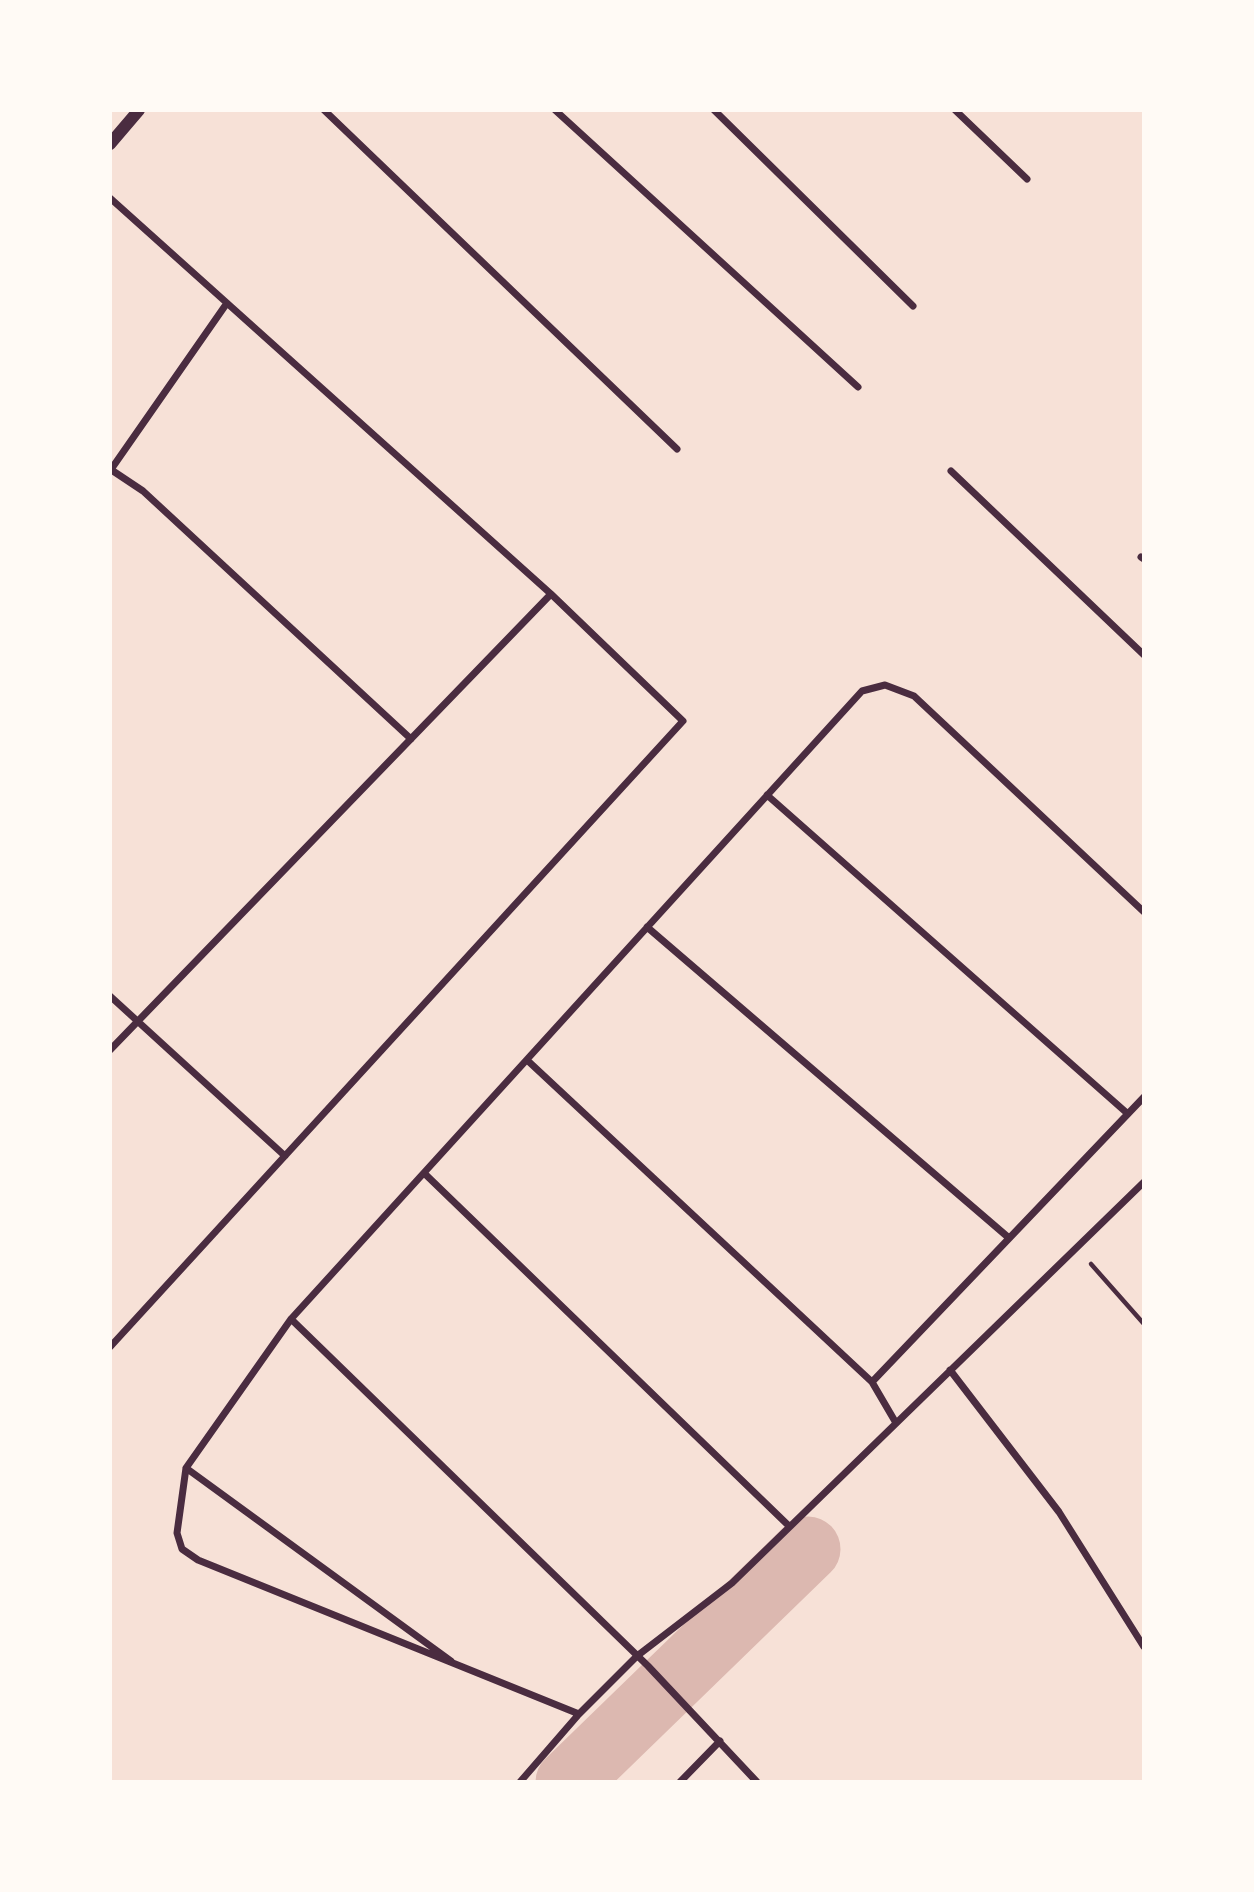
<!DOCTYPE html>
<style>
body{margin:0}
#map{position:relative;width:1254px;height:1892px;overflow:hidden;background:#f7e1d7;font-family:"Golos Text",sans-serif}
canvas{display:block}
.frame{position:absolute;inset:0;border:112px solid #fffaf5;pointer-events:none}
</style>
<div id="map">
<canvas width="1254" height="1892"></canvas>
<div class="frame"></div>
</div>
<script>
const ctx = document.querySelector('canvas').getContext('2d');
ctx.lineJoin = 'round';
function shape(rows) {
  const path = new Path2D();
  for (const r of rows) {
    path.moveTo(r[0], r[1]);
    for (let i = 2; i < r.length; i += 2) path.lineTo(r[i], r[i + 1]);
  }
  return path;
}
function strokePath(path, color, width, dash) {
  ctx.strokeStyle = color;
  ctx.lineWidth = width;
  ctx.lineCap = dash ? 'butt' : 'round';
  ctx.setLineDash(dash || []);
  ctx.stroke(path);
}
const river = shape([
 [568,1782,808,1549]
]);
const path = shape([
 [1091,1264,1144,1324]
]);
const minor = shape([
 [324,110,677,449],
 [555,110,858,387],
 [714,110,913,306],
 [955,110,1027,179],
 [110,198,551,594,683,721,110,1347],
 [112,468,227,303],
 [110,469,143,491,411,739],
 [951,471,1144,655],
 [1141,557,1144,559],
 [767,795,1128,1114],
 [647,927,1009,1238],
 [110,996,285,1156],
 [110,1050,551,594],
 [527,1060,872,1382,896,1423],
 [424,1173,789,1526],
 [291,1319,648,1666,757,1782],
 [950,1370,1059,1512,1144,1647],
 [872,1382,1144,1097],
 [186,1468,451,1661],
 [579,1714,198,1560,182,1549,177,1533,186,1468,291,1319,862,691,885,685,914,696,1144,912],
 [520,1782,579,1714,637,1656,732,1583,1144,1182],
 [680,1782,720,1741]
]);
const tertiary = shape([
 [110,144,139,110]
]);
strokePath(river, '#dcb8b0', 65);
strokePath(path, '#4a2c40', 4.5);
strokePath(minor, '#4a2c40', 7);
strokePath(tertiary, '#4a2c40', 12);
</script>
